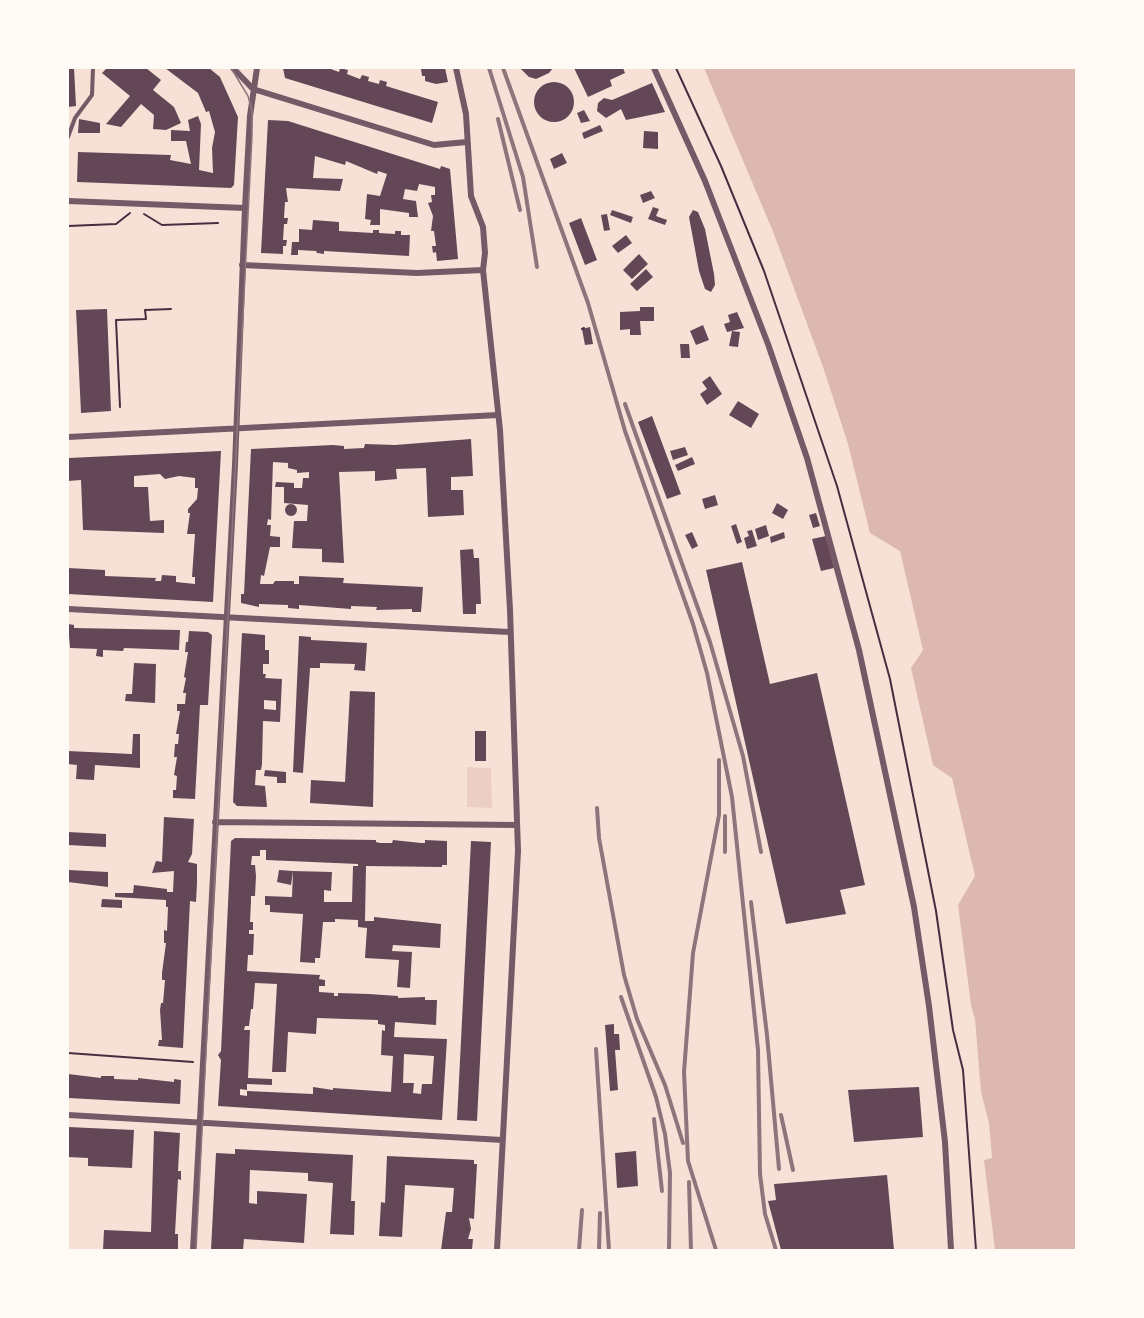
<!DOCTYPE html>
<style>
body{margin:0}
#map{position:relative;width:1144px;height:1318px;overflow:hidden;background:#f7e1d7;font-family:"PT Sans",sans-serif}
canvas{display:block}
.frame{position:absolute;inset:0;border:69px solid #fffaf5;pointer-events:none}
</style>
<div id="map">
<canvas width="1144" height="1318"></canvas>
<div class="frame"></div>
</div>
<script>
const ctx = document.querySelector('canvas').getContext('2d');
ctx.lineJoin = 'round';
function fillPath(path, color) {
  ctx.fillStyle = color;
  ctx.fill(path, 'evenodd');
}
function shape(rows) {
  const path = new Path2D();
  for (const r of rows) {
    if (r.length === 3) {
      path.moveTo(r[0] + r[2], r[1]);
      path.arc(r[0], r[1], r[2], 0, 2 * Math.PI);
      continue;
    }
    path.moveTo(r[0], r[1]);
    for (let i = 2; i < r.length; i += 2) path.lineTo(r[i], r[i + 1]);
  }
  return path;
}
function strokePath(path, color, width, dash) {
  ctx.strokeStyle = color;
  ctx.lineWidth = width;
  ctx.lineCap = dash ? 'butt' : 'round';
  ctx.setLineDash(dash || []);
  ctx.stroke(path);
}
const green = shape([
 [467,767,491,768,492,808,467,807]
]);
const water = shape([
 [704,68,1076,68,1076,1250,995,1250,984,1160,992,1158,989,1123,981,1092,975,1019,971,1005,958,905,975,876,952,778,933,765,911,668,923,650,900,551,870,533,848,444,823,367,774,234]
]);
const building = shape([
 [68,68,74,68,76,106,68,107],
 [107,68,146,68,161,80,153,90,174,107,181,123,166,130,153,129,154,115,141,104,121,127,106,124,130,96,102,73],
 [165,68,209,68,220,77,238,117,234,185,231,188,77,182,78,152,171,155,170,160,191,164,186,141,171,141,171,130,190,131,188,120,198,116,201,124,199,170,213,173,212,148,215,132,209,111,206,112,198,93],
 [283,68,328,68,339,72,340,68,348,70,347,74,352,76,360,79,362,75,369,77,368,81,379,84,380,80,387,82,386,86,438,102,432,123,285,78],
 [424,68,445,68,448,82,436,84,425,81,425,76,422,76,421,69],
 [520,68,553,68,549,73,536,79,529,77],
 [574,68,623,68,625,73,610,80,612,86,588,97],
 [554,102,20],
 [652,83,665,112,626,120,621,109,606,118,597,111,598,103,604,98,612,100],
 [584,110,590,121,581,123,577,113],
 [79,119,100,123,100,133,78,133],
 [268,120,288,121,440,169,441,166,450,169,458,259,437,261,436,252,433,253,432,246,436,246,434,231,431,231,433,216,428,203,432,202,431,195,435,195,435,187,419,184,417,191,405,189,403,199,416,201,418,217,409,217,409,213,380,209,380,225,370,225,371,220,365,219,367,194,380,196,387,174,378,171,377,174,346,161,345,165,315,156,313,178,343,179,340,191,286,188,288,202,285,202,284,218,288,218,287,224,284,224,283,240,287,240,286,246,283,246,283,254,261,253],
 [600,125,603,131,584,139,582,133],
 [644,131,658,132,658,149,643,148],
 [562,153,567,163,554,169,550,159],
 [651,191,655,198,643,203,640,195],
 [653,207,659,209,656,216,667,220,665,225,648,219],
 [612,210,633,217,631,223,610,215],
 [693,210,698,212,705,229,714,274,715,285,711,292,705,289,699,271,689,217],
 [607,214,610,230,604,231,601,215],
 [581,218,597,260,585,265,569,223],
 [313,220,339,222,339,231,373,233,373,230,379,230,379,233,395,234,395,231,401,231,401,235,410,235,409,256,324,251,324,254,317,253,316,251,298,250,298,255,291,255,292,242,299,242,299,229,312,230],
 [626,235,632,243,618,253,612,246],
 [639,254,648,264,632,279,623,270],
 [646,269,653,277,637,291,630,284],
 [640,307,654,307,654,321,640,321,641,335,630,335,630,329,620,330,620,312,640,311],
 [107,309,111,411,81,413,76,310],
 [737,312,744,328,727,332,724,324,730,322,728,315],
 [703,325,709,340,696,345,690,331],
 [590,327,593,344,585,345,582,329],
 [732,331,740,332,738,347,729,346],
 [680,344,689,344,690,358,681,358],
 [710,376,722,394,707,405,700,394,707,389,702,382],
 [738,401,759,414,751,428,729,415],
 [652,416,681,494,667,499,638,422],
 [471,439,473,476,451,477,451,490,463,490,464,515,428,517,426,468,396,469,397,479,375,481,375,471,339,472,344,563,322,562,322,549,292,548,294,521,307,521,308,505,284,503,284,487,275,487,276,482,294,483,294,488,302,488,303,478,309,478,309,472,297,473,297,470,288,468,288,463,273,462,271,520,268,519,267,525,271,525,270,536,280,537,280,547,270,547,264,576,261,575,260,584,273,584,275,581,294,581,294,584,299,584,299,576,344,578,343,583,423,587,421,612,412,612,412,609,376,610,377,607,351,606,351,609,299,605,299,609,288,608,288,605,259,604,259,607,241,603,241,594,244,594,251,449,333,445,344,446,344,449,364,448,365,444,395,445],
 [685,447,688,455,673,460,670,451],
 [221,451,213,602,68,594,68,568,105,570,105,576,156,578,155,581,161,581,162,575,176,576,176,582,195,584,195,577,192,577,195,534,187,534,190,513,188,513,188,509,197,499,198,488,195,488,195,478,179,476,165,479,160,474,134,476,134,487,148,487,150,521,164,520,164,533,83,530,81,480,68,481,68,458],
 [692,457,695,464,678,471,675,465],
 [715,495,718,505,705,509,702,499],
 [777,503,788,510,783,519,772,513],
 [291,510,6],
 [816,513,820,526,813,528,809,515],
 [736,524,742,542,737,544,731,526],
 [766,525,769,536,758,540,755,529],
 [752,530,757,546,747,549,744,538,749,536,747,531],
 [692,532,698,546,692,549,685,535],
 [784,532,785,538,771,543,770,537],
 [826,536,834,568,821,571,812,539],
 [473,549,474,558,479,558,481,604,476,604,476,614,463,614,460,550],
 [742,562,770,684,817,673,865,885,840,890,846,914,786,924,706,570],
 [68,624,74,625,74,628,180,630,179,650,124,648,123,651,103,650,103,657,96,656,97,649,70,648],
 [189,631,208,632,212,635,208,705,200,705,195,799,173,798,173,790,176,790,177,776,174,775,177,757,174,757,175,744,178,744,179,734,176,734,180,711,177,711,177,704,185,704,186,693,183,693,186,678,184,677,188,652,185,652,186,642,188,642],
 [242,633,265,635,265,650,269,650,269,664,263,664,263,674,266,674,265,678,282,679,280,722,263,721,262,764,261,770,256,770,255,785,265,786,267,807,237,806,233,802],
 [264,700,276,701,276,710,264,709],
 [299,636,311,637,311,640,367,643,365,671,354,670,355,664,320,663,320,668,310,668,303,773,293,772],
 [134,663,156,664,155,703,125,701,126,694,132,694],
 [350,691,375,692,373,807,310,803,311,780,345,782],
 [475,731,486,731,486,761,475,761],
 [133,734,140,734,140,768,95,765,94,780,76,779,77,765,68,764,68,751,132,754],
 [265,770,286,772,286,783,277,783,277,777,264,776],
 [164,817,194,819,192,854,188,862,197,864,197,883,196,902,190,901,183,1048,158,1046,159,1040,162,1040,160,1010,161,1003,163,1003,165,980,162,980,162,973,166,943,164,943,164,930,167,931,168,907,166,907,166,900,115,897,115,893,133,893,134,885,167,889,167,892,173,892,174,871,152,873,156,861,162,862],
 [68,832,106,834,106,847,68,845],
 [235,838,376,840,376,842,380,843,392,843,393,840,421,843,425,843,425,840,447,841,447,865,442,865,442,867,366,866,365,921,374,921,374,917,441,924,440,948,393,945,392,951,412,952,410,988,397,987,399,960,365,958,367,928,358,927,358,920,335,919,335,922,323,922,320,958,315,958,315,963,300,962,303,914,270,912,270,905,265,905,265,896,292,897,293,871,332,872,331,891,324,890,324,902,352,902,353,866,358,866,358,864,266,860,266,850,260,850,260,856,252,856,251,865,255,865,256,876,255,896,251,896,251,901,250,922,253,922,253,930,249,930,249,934,254,934,253,955,248,955,247,971,320,975,319,979,325,980,325,986,319,986,319,992,334,993,334,996,338,996,338,993,369,994,398,996,398,998,425,997,425,1000,437,1000,436,1025,395,1022,394,1037,447,1039,442,1120,218,1106,221,1060,218,1055,221,1051,231,841],
 [255,983,277,984,272,1072,286,1072,288,1032,316,1034,317,1018,378,1020,378,1024,385,1025,385,1031,382,1030,381,1055,393,1056,391,1092,333,1088,333,1090,313,1087,313,1094,247,1091,247,1096,240,1095,240,1089,247,1090,247,1084,272,1085,272,1079,248,1078,250,1030,244,1030,245,1026,249,1026,251,1009,253,1009],
 [404,1054,434,1056,432,1084,422,1084,421,1094,413,1093,414,1083,403,1083],
 [471,841,491,842,477,1121,457,1120],
 [68,870,108,872,108,887,68,882],
 [279,870,293,871,291,885,277,882],
 [102,899,122,900,122,908,101,907],
 [614,1024,614,1034,619,1034,620,1050,615,1050,618,1090,610,1091,605,1025],
 [68,1074,101,1078,101,1076,114,1076,114,1079,138,1080,138,1078,174,1082,174,1079,181,1080,180,1104,68,1098],
 [919,1087,923,1137,854,1142,848,1090],
 [68,1127,134,1130,132,1168,88,1166,88,1158,68,1157],
 [154,1131,180,1133,178,1171,181,1171,181,1180,178,1179,175,1234,178,1234,178,1250,103,1250,104,1230,151,1232],
 [235,1149,353,1155,351,1201,355,1201,354,1235,330,1234,333,1183,308,1181,308,1173,250,1170,249,1203,257,1204,257,1191,307,1194,304,1243,244,1239,243,1250,211,1250,216,1153,235,1154],
 [636,1151,638,1186,617,1188,615,1153],
 [387,1156,474,1160,474,1164,477,1164,474,1219,469,1218,471,1229,468,1239,473,1239,472,1250,441,1250,446,1212,452,1212,454,1188,405,1185,402,1237,379,1236,381,1202,385,1203],
 [887,1175,894,1250,781,1250,768,1201,776,1200,774,1184]
]);
const path = shape([
 [676,68,721,166,764,271,837,486,890,679,936,911,953,1030,963,1070,976,1250],
 [144,214,162,225,218,223],
 [68,226,116,224,130,213],
 [582,329,584,328],
 [120,407,116,320,146,319,145,310,171,309],
 [68,1053,193,1062]
]);
const service = shape([
 [68,137,75,118,92,95,93,68]
]);
const minor = shape([
 [233,68,253,89,434,145,467,142],
 [456,68,466,114,471,196,483,227,485,253,483,270,500,430,510,610,518,851,497,1250],
 [654,68,705,181,768,344,807,458,859,650,914,907,929,1006,945,1142,951,1250],
 [68,201,245,208],
 [242,265,417,273,483,270],
 [68,437,498,415],
 [68,609,509,632],
 [215,822,517,825],
 [68,1115,502,1140],
 [193,1250,235,465,245,208,250,116,257,68]
]);
const tram = shape([
 [196,1250,252,136,252,111,248,96,231,68]
]);
const rail = shape([
 [489,68,523,177,537,267],
 [503,68,588,303,625,431,693,624,707,673,732,797,758,1050,760,1174,765,1214,776,1250],
 [498,119,520,210],
 [625,404,710,642,743,756,761,852],
 [597,808,599,838,624,975,637,1019,665,1085,683,1143],
 [725,816,725,852],
 [751,902,767,1035,779,1169],
 [621,997,656,1097,665,1134,670,1173,669,1250],
 [596,1049,609,1250],
 [781,1115,793,1170],
 [654,1119,662,1191],
 [689,1182,691,1250],
 [579,1250,582,1210],
 [599,1250,600,1213],
 [716,1250,688,1161,684,1072,693,953,719,815,719,760]
]);
fillPath(green, '#ebcfc5');
fillPath(water, '#dcb8b0');
fillPath(building, '#644757');
strokePath(path, '#4a2c40', 2);
strokePath(service, '#755966', 4);
strokePath(minor, '#755966', 6);
strokePath(tram, '#8f747c', 1.5);
strokePath(rail, '#8f747c', 4);
</script>
